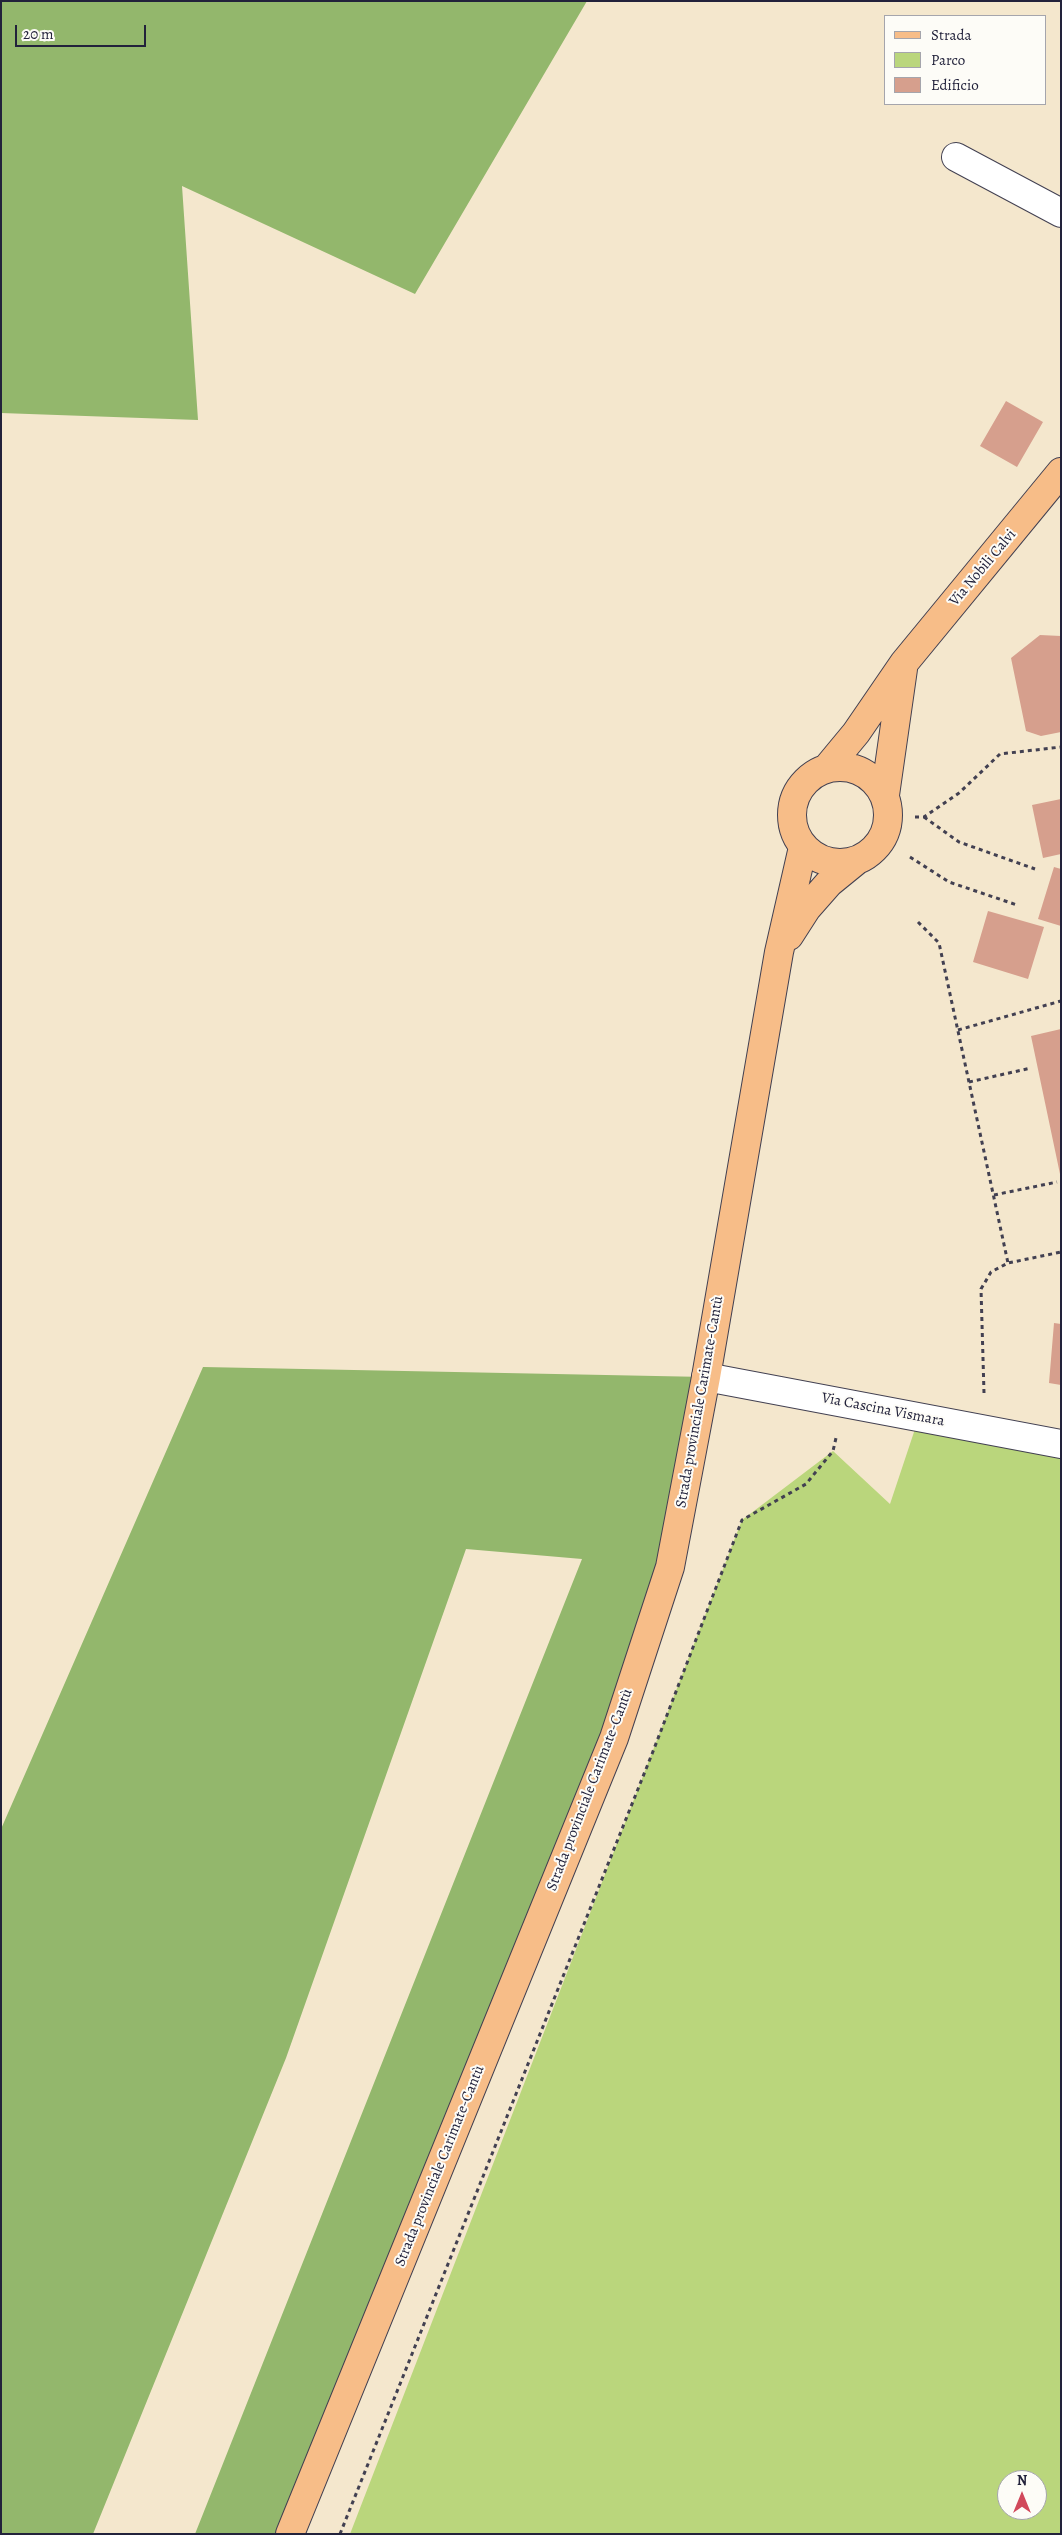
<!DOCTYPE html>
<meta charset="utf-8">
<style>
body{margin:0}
#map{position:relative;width:1062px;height:2535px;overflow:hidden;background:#f4e7cd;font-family:Alegreya,serif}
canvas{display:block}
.frame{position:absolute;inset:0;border:2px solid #22223b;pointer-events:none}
.legend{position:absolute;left:884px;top:15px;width:162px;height:90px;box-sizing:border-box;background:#fdfcf7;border:1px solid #a5a5ac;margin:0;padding:6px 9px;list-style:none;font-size:15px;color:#22223b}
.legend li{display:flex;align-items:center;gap:10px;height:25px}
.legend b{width:25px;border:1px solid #a5a5ac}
.north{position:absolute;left:997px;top:2470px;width:50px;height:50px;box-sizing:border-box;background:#fdfcf7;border:1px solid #a5a5ac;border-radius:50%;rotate:0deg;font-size:14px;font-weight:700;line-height:20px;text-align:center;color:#22223b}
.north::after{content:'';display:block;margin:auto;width:18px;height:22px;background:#d1495b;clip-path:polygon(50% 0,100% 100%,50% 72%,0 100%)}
.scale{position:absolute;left:15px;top:25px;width:131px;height:22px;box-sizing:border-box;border:2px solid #22223b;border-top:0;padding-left:6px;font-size:15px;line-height:18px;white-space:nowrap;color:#22223b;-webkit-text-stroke:4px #fdfcf7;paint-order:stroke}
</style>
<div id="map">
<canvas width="1062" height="2535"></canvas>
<div class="frame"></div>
<ul class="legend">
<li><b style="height:6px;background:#f7bd88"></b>Strada</li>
<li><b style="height:14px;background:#bad67c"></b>Parco</li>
<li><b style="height:14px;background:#d69f8d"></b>Edificio</li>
</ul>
<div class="north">N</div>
<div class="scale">20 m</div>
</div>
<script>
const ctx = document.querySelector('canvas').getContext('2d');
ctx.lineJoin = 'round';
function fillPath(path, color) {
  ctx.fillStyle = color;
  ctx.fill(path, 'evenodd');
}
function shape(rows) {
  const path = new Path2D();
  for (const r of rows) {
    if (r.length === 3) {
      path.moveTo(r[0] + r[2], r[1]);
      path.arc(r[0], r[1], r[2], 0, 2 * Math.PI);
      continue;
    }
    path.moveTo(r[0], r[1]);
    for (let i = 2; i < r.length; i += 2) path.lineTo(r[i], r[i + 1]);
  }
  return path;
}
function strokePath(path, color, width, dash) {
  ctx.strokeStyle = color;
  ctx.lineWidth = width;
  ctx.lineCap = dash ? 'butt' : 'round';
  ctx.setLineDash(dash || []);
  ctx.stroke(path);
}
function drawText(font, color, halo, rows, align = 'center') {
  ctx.font = font + ' Alegreya,serif';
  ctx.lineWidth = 4;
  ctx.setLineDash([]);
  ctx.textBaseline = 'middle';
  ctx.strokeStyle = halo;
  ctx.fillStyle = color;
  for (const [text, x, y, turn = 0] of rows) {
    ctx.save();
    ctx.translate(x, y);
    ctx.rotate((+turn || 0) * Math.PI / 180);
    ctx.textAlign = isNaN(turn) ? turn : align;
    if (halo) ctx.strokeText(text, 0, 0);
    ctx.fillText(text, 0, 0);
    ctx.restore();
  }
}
const green = shape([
 [919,1417,1061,1448,1061,2534,350,2534,742,1520,833,1451,890,1504],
 [1007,2480,1037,2480,1037,2510,1007,2510]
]);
const forest = shape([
 [1,1,587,1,415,294,182,186,198,420,1,413],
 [203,1367,706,1377,670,1567,290,2534,195,2534,582,1559,466,1549,286,2058,93,2534,1,2534,1,1829]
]);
const building = shape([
 [1006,401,1043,422,1017,467,980,446],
 [1040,635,1061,636,1061,732,1041,736,1026,731,1011,658],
 [1061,799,1061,854,1043,858,1032,805],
 [1054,867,1061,869,1061,926,1038,919],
 [988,911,1044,927,1028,979,973,962],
 [1061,1029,1061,1173,1060,1174,1031,1036],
 [1054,1323,1061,1324,1061,1385,1049,1383]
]);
const path = shape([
 [915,817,924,817,959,793,1000,754,1061,747],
 [924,817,959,842,1035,869],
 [910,857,949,882,1017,905],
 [918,922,939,943,1008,1263],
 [958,1030,1061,1001],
 [969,1082,1031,1068],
 [994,1195,1057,1182],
 [984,1393,981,1289,991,1272,1008,1263,1061,1252],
 [340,2534,652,1754,742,1520,806,1484,833,1451,836,1438]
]);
const minor = shape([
 [956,157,1061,213],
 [706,1377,1061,1444]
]);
const major = shape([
 [840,815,48],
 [827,768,856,733,904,663,1061,472],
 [885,795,903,669],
 [789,936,807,908,829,883,856,861],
 [290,2534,614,1738,670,1567,706,1377,779,952,803,847]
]);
const streetNames = [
 ["Via Nobili Calvi",983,568,-50],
 ["Strada provinciale Carimate-Cantù",700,1402,-80],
 ["Via Cascina Vismara",883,1410,11],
 ["Strada provinciale Carimate-Cantù",590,1790,-69],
 ["Strada provinciale Carimate-Cantù",440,2166,-68]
];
fillPath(green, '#bad67c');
fillPath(forest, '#93b76c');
fillPath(building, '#d69f8d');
strokePath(minor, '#424051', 30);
strokePath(major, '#424051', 30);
strokePath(path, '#424051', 3, [4, 4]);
strokePath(minor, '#fff', 28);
strokePath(major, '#f7bd88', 28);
drawText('15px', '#22223b', '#fdfcf7', streetNames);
</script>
